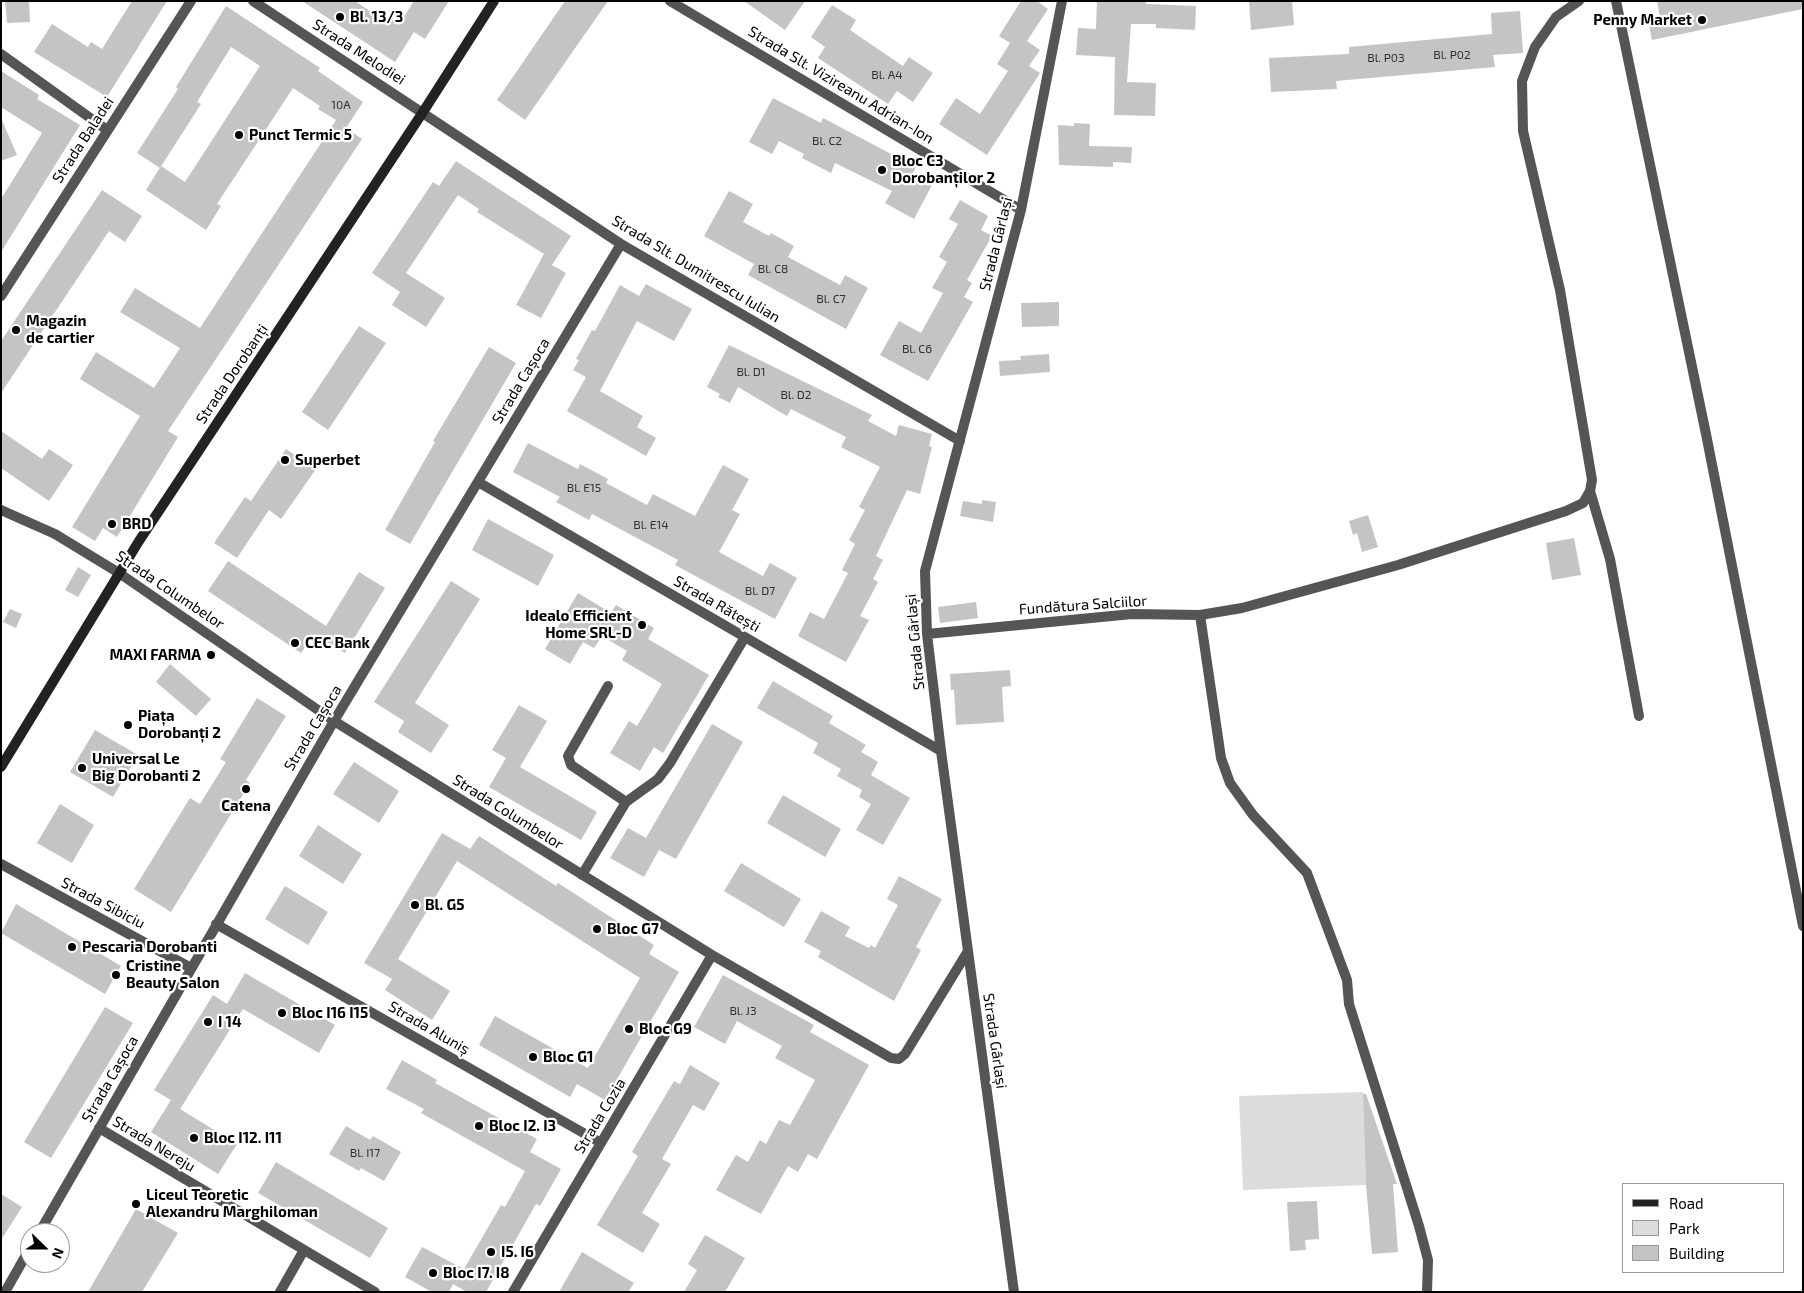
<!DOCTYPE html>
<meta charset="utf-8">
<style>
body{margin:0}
#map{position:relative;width:1804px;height:1293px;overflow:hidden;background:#fff;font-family:"Exo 2",sans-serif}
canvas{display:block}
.frame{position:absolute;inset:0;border:2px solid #000;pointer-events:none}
.legend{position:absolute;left:1622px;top:1183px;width:162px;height:90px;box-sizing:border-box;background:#fff;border:1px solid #999;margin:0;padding:6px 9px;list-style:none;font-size:15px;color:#000}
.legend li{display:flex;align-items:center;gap:10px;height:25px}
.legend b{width:25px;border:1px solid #999}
.north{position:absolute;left:20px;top:1223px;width:50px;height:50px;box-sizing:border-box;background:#fff;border:1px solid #999;border-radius:50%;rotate:112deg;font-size:14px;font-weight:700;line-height:20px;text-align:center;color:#000}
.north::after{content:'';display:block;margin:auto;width:18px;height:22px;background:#000;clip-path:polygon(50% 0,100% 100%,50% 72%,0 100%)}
</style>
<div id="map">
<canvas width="1804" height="1293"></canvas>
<div class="frame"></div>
<ul class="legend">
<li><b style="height:6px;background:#222"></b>Road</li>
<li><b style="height:14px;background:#dcdcdc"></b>Park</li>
<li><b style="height:14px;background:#c4c4c4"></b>Building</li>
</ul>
<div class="north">N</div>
</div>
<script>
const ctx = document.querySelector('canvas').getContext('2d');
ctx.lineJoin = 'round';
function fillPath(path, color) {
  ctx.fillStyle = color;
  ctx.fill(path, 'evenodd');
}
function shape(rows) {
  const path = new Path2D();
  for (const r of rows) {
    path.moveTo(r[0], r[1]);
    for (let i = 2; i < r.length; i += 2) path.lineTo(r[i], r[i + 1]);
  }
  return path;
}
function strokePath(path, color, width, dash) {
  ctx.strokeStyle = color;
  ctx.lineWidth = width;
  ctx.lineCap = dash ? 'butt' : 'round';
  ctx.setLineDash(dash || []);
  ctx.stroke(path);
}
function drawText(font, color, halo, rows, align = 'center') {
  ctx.font = font + ' "Exo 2",sans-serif';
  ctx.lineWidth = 4.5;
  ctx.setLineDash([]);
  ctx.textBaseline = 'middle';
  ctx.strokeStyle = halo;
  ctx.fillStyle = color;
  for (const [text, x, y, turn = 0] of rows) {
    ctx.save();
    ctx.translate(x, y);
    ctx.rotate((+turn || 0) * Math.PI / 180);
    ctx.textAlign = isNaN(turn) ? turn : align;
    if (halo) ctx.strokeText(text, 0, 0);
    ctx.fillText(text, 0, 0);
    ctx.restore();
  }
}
const green = shape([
 [1363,1092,1366,1185,1243,1190,1239,1096]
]);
const building = shape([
 [5,1,29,1,30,22,7,23],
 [132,1,167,1,107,97,34,52,52,24,88,47,91,42,102,49],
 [302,1,355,1,377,16,380,11,400,23,414,1,449,1,425,39,414,32,395,62],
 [565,1,608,1,525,120,497,100],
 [744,1,805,1,785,30],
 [1021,1,1037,1,1048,9,1027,41,1040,50,1029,66,1040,73,987,155,939,124,956,98,980,114,1008,71,997,64,1010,43,999,36],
 [1097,1,1146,1,1146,4,1196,6,1195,30,1156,28,1156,24,1131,24,1127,82,1156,83,1155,116,1114,115,1115,57,1076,55,1078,28,1096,29],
 [1249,1,1292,1,1294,25,1251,30],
 [1657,1,1803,1,1803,9,1652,40,1648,21,1660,18],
 [832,5,856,20,850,30,903,66,909,57,933,73,913,102,897,91,888,104,818,58,825,47,811,37],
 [226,6,320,68,318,71,363,102,346,128,362,139,168,431,178,437,117,537,103,528,95,541,72,527,140,416,80,379,96,352,154,388,180,348,120,312,135,288,200,328,336,120,318,109,320,106,293,88,217,204,221,206,206,230,146,190,161,166,185,182,260,66,231,47,197,102,201,104,160,168,137,153,178,89,176,87],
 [1520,11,1523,53,1493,55,1495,67,1336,81,1337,89,1271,92,1269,58,1349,54,1349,47,1492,34,1491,13],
 [1,71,39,95,37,99,80,125,1,252,1,199,42,133,1,107],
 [773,98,821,123,823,118,916,167,912,175,932,185,914,219,885,203,892,191,835,163,831,173,802,158,804,154,779,141,772,154,749,142],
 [1,118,17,155,1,161],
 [1074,123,1090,124,1089,146,1132,147,1131,163,1113,162,1113,167,1059,165,1058,125,1074,126],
 [456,161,571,236,552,265,566,273,541,318,516,305,544,254,477,212,479,209,458,195,406,273,445,298,426,327,392,305,400,292,372,273,433,182,439,186],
 [102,190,142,216,125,242,109,231,1,393,1,341],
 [729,191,753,204,743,222,769,236,771,233,794,246,788,257,840,285,845,275,868,288,846,329,748,275,754,264,704,236],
 [960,200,988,216,981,230,992,236,967,280,972,283,964,297,973,302,928,381,880,355,899,321,921,333,943,293,932,288,947,262,939,257,958,224,949,219],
 [646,284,692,309,674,341,637,321,600,391,643,416,637,427,656,438,646,456,567,411,586,377,573,370,579,360,576,359,592,330,595,331,620,285,639,296],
 [1059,302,1059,326,1022,327,1021,303],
 [359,326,386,343,328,430,302,412],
 [729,345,872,415,868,421,896,436,899,425,932,434,929,446,932,447,920,494,907,490,876,556,883,560,873,579,878,582,860,616,869,620,846,662,798,636,810,612,824,619,848,573,842,570,855,544,849,540,865,510,859,507,880,467,841,447,846,437,791,409,787,416,738,387,730,403,718,397,720,394,707,387],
 [489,347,516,363,410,544,385,530,435,442,433,441],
 [1049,354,1050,372,1000,376,999,361,1021,360,1020,356],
 [1,431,42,459,49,449,73,465,49,501,1,468],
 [528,443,578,469,580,464,608,479,606,483,647,505,653,494,695,516,723,465,749,479,732,510,740,514,719,552,763,576,770,563,797,578,775,619,675,565,678,560,592,514,589,520,556,502,560,497,513,472],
 [286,449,316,469,281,519,269,510,237,558,214,543,245,497,251,501],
 [982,500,996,502,993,522,960,516,963,501,982,504],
 [1368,515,1378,547,1362,552,1357,533,1353,535,1349,521],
 [488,519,554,555,538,586,472,550],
 [1574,538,1581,575,1552,580,1546,543],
 [228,561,326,626,359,572,385,588,345,653,314,634,301,653,208,591],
 [78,567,91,575,78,597,65,590],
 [451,581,480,599,415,703,449,725,431,753,398,732,404,721,374,702],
 [578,593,611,613,616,605,654,628,648,639,709,675,663,753,654,747,640,771,610,753,629,721,637,726,662,684,622,660,627,651,602,636,594,648,583,642,570,664,545,649],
 [976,602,978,618,940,623,938,607],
 [10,609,22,614,16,628,3,622],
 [170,664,211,699,196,716,156,682],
 [1010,670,1011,686,1002,687,1004,722,956,725,954,690,951,690,950,674],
 [773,681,833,716,829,723,866,745,861,752,878,762,871,775,910,798,883,845,856,830,871,804,859,797,862,790,837,776,841,769,813,753,818,743,757,708],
 [257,698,286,716,246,780,250,783,171,912,134,889,190,798,200,804,226,762,220,759],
 [519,705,547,721,520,767,597,812,581,840,489,787,506,758,492,750],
 [712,724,743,742,676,859,659,850,644,877,610,858,628,828,646,838],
 [95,730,138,755,113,797,70,772],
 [354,762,399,791,379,823,333,794],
 [783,795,841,829,825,857,767,823],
 [60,804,94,825,72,863,37,843],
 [318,825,362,854,343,884,299,856],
 [442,833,470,849,479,836,556,886,558,883,654,945,649,954,679,972,605,1100,577,1084,570,1097,479,1045,495,1016,588,1068,640,978,457,861,398,959,450,991,432,1020,385,990,392,979,364,963],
 [741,863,801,899,784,927,724,891],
 [899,876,942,899,916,947,921,950,894,1001,818,957,821,951,804,942,821,911,850,927,845,936,869,948,871,945,875,948,898,905,887,899],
 [285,886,328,912,308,945,265,919],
 [16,904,121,966,105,994,1,933],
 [245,973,335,1025,319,1053,243,1009,180,1109,237,1144,218,1174,151,1132,171,1100,154,1090,213,995,227,1004],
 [723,975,814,1025,810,1032,869,1065,817,1159,808,1154,798,1172,788,1166,761,1214,716,1190,736,1155,748,1162,760,1140,766,1144,779,1120,790,1125,815,1080,775,1058,782,1046,737,1021,725,1044,694,1027],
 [105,1007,133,1023,51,1158,24,1142],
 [402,1060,437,1080,435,1083,537,1139,530,1152,561,1169,540,1206,536,1204,486,1292,467,1292,453,1284,449,1292,432,1292,405,1277,422,1247,464,1269,501,1205,505,1207,525,1171,421,1113,424,1109,386,1089],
 [690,1065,720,1083,704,1111,693,1105,662,1159,671,1164,642,1213,660,1224,643,1253,597,1225,638,1156,632,1152,674,1081,680,1084],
 [1363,1094,1366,1094,1397,1184,1393,1184,1398,1252,1372,1254,1366,1185],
 [346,1126,370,1140,373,1136,401,1152,384,1181,361,1168,359,1171,329,1154],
 [276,1162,388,1228,370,1258,258,1193],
 [1,1194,22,1207,1,1240],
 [1317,1201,1319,1239,1305,1240,1306,1250,1290,1251,1287,1202],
 [136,1209,178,1233,142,1292,88,1292],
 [705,1235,745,1258,725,1292,684,1292,697,1270,688,1264],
 [582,1252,634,1283,628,1292,559,1292]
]);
const street = shape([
 [253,1,621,244,960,441],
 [670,1,1021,210],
 [1616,1,1706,434,1803,926],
 [1,54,107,130],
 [1,296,191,1],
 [478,482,941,751],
 [1590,491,1610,559,1639,716],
 [1,510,55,534,119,573,334,721,712,955,891,1058,899,1059,905,1054,968,951],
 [1200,615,1221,758,1230,783,1253,815,1307,873,1347,980,1349,1004,1419,1226,1428,1260,1427,1292],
 [927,634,1132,614,1200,615,1242,608,1398,565,1566,511,1583,503,1590,491,1592,480,1560,290,1523,131,1522,81,1535,47,1556,17,1579,1],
 [608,686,568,756,571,765,626,802],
 [1,864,191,968],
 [582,875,626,802,658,779,670,763,745,637],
 [216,924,601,1143],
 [99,1128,375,1292],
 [39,1233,334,721,621,244],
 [5,1292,30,1248],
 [280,1292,304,1250],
 [513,1292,712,955],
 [1014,1292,941,751,927,634,925,571,1021,210,1062,1]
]);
const secondary = shape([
 [1,767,139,541,423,112,494,1]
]);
const markers = [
 [340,17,5,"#000"],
 [1702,20,5,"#000"],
 [239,135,5,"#000"],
 [882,170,5,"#000"],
 [16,330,5,"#000"],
 [285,460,5,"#000"],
 [112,524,5,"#000"],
 [642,625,5,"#000"],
 [295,643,5,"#000"],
 [211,655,5,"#000"],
 [128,725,5,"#000"],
 [82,768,5,"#000"],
 [246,789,5,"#000"],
 [415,905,5,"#000"],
 [597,929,5,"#000"],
 [72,947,5,"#000"],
 [116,975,5,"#000"],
 [282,1013,5,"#000"],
 [208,1022,5,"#000"],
 [629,1029,5,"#000"],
 [533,1057,5,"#000"],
 [479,1126,5,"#000"],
 [194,1138,5,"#000"],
 [136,1204,5,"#000"],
 [491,1252,5,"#000"],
 [433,1273,5,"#000"]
];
const numberNames = [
 ["Bl. P02",1452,55],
 ["Bl. P03",1386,58],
 ["Bl. A4",887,75],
 ["10A",341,105],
 ["Bl. C2",827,141],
 ["Bl. C8",773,269],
 ["Bl. C7",831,299],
 ["Bl. C6",917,349],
 ["Bl. D1",751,372],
 ["Bl. D2",796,395],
 ["Bl. E15",584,488],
 ["Bl. E14",651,525],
 ["Bl. D7",760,591],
 ["Bl. J3",743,1011],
 ["Bl. I17",365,1153]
];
const poiNames = [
 ["Bl. 13/3",350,17],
 ["Penny Market",1692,20,"right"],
 ["Punct Termic 5",249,135],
 ["Bloc C3",892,161],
 ["Dorobanților 2",892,178],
 ["Magazin",26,321],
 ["de cartier",26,338],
 ["Superbet",295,460],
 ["BRD",122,524],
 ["Idealo Efficient",632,616,"right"],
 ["Home SRL-D",632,633,"right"],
 ["CEC Bank",305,643],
 ["MAXI FARMA",201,655,"right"],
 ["Piața",138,716],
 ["Dorobanți 2",138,733],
 ["Universal Le",92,759],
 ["Big Dorobanti 2",92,776],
 ["Catena",246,806,"center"],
 ["Bl. G5",425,905],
 ["Bloc G7",607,929],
 ["Pescaria Dorobanti",82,947],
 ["Cristine",126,966],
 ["Beauty Salon",126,983],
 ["Bloc I16 I15",292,1013],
 ["I 14",218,1022],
 ["Bloc G9",639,1029],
 ["Bloc G1",543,1057],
 ["Bloc I2. I3",489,1126],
 ["Bloc I12. I11",204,1138],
 ["Liceul Teoretic",146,1195],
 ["Alexandru Marghiloman",146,1212],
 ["I5. I6",501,1252],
 ["Bloc I7. I8",443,1273]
];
const streetNames = [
 ["Strada Melodiei",359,52,33],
 ["Strada Slt. Vizireanu Adrian-Ion",841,85,31],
 ["Strada Baladei",83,140,-57],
 ["Strada Gârlași",996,244,-76],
 ["Strada Slt. Dumitrescu Iulian",696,269,31],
 ["Strada Dorobanți",232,374,-56],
 ["Strada Cașoca",521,381,-59],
 ["Strada Columbelor",170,590,34],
 ["Strada Rătești",717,604,30],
 ["Fundătura Salciilor",1083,605,-4],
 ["Strada Gârlași",915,642,-95],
 ["Strada Cașoca",313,728,-59],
 ["Strada Columbelor",508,812,32],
 ["Strada Sibiciu",103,903,28],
 ["Strada Aluniș",429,1028,30],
 ["Strada Gârlași",995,1041,82],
 ["Strada Cașoca",110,1079,-60],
 ["Strada Cozia",600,1116,-59],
 ["Strada Nereju",154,1144,31]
];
fillPath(green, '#dcdcdc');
fillPath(building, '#c4c4c4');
strokePath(street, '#555', 10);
strokePath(secondary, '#222', 10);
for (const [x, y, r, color] of markers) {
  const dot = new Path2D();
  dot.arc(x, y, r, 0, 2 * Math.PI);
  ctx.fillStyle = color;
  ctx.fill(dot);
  strokePath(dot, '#fff', 2);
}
drawText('12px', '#313131', null, numberNames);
drawText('bold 15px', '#000', '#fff', poiNames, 'left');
drawText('15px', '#000', '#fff', streetNames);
</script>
